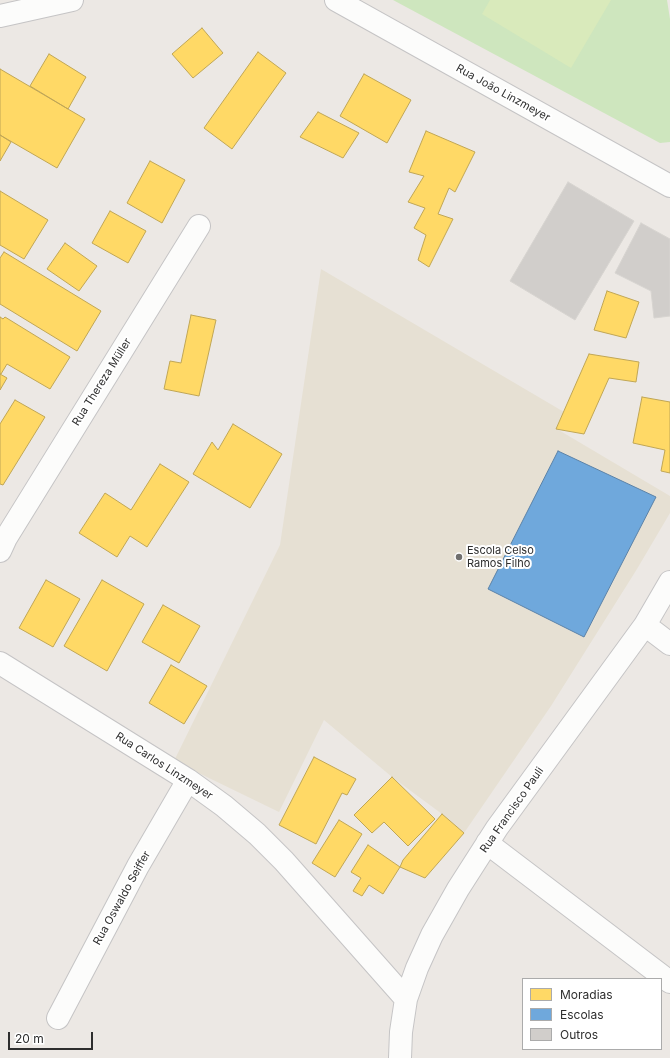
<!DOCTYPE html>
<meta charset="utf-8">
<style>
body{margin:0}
#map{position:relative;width:670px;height:1058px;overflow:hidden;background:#ece8e4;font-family:Inter,sans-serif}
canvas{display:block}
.legend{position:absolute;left:522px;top:978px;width:140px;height:72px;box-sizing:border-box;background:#fff;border:1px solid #ababab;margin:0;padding:5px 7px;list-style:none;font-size:12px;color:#2e2e2e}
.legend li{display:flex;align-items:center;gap:8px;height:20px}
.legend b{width:20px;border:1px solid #ababab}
.scale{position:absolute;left:8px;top:1032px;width:85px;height:18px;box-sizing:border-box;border:2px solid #2e2e2e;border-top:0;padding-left:5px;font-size:12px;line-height:14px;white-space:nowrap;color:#2e2e2e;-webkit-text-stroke:3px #fff;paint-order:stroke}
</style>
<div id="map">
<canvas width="670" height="1058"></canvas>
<ul class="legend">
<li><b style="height:11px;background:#ffd966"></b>Moradias</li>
<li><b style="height:11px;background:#6fa8dc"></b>Escolas</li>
<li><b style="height:11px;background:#d1cecb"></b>Outros</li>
</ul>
<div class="scale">20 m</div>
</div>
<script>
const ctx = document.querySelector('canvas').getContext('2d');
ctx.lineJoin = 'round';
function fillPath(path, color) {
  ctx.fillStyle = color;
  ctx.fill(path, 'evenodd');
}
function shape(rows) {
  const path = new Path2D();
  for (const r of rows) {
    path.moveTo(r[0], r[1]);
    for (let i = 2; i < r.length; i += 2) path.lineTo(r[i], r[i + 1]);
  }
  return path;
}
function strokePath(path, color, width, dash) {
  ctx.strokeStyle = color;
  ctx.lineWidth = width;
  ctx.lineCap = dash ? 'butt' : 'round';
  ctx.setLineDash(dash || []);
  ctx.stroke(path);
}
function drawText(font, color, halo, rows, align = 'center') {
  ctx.font = font + ' Inter,sans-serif';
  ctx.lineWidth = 4;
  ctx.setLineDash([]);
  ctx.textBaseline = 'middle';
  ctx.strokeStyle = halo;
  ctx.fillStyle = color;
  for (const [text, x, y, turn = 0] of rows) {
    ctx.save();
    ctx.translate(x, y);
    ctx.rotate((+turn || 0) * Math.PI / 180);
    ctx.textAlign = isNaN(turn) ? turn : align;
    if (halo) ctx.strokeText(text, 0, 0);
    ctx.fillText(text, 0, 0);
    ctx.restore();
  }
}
const education = shape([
 [321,269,564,412,557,429,670,496,670,513,637,569,551,706,464,833,442,814,392,777,324,720,279,812,174,761,280,545]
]);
const green = shape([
 [393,0,667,0,670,19,670,142,660,143]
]);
const pitch = shape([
 [490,0,611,0,571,68,482,14]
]);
const homes = shape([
 [202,28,223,53,193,78,172,54,202,28],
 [258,52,286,73,232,149,204,128,258,52],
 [49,54,86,77,68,109,30,86,49,54],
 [0,69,85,119,57,168,0,135,0,69],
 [364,74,411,100,387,143,340,116,364,74],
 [318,112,359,133,343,158,300,137,318,112],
 [426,131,475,152,455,192,449,188,438,214,453,219,429,267,418,260,426,235,414,228,425,208,408,202,424,176,409,172,426,131],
 [0,135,11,142,0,161,0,135],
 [150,161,185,180,162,223,127,203,150,161],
 [0,191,48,220,24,259,0,245,0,191],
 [110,211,146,231,128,263,92,243,110,211],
 [65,243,97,266,79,291,47,269,65,243],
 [4,252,101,311,77,351,0,304,0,258,4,252],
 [607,291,639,302,626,338,594,330,607,291],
 [191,315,216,320,199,396,164,389,170,361,181,363,191,315],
 [0,317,3,319,5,317,70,357,50,389,7,364,1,374,0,374,0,317],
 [589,354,639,362,636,382,609,378,584,434,556,429,589,354],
 [0,374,7,378,0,390,0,374],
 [642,397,670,402,670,473,661,471,665,450,633,443,642,397],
 [15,400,45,417,3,485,0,484,0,424,15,400],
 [233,424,282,454,250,508,193,474,212,442,218,450,233,424],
 [160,464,189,482,147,547,130,536,117,557,79,533,105,493,131,510,160,464],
 [46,580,80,599,53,647,19,628,46,580],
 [102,580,144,604,107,671,64,646,102,580],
 [163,605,200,626,179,663,142,642,163,605],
 [171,665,207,686,184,724,149,703,171,665],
 [314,757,356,779,347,795,342,793,316,844,279,825,314,757],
 [392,777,435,819,408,846,384,822,372,833,354,815,392,777],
 [442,814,464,833,425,878,400,867,403,860,442,814],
 [339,820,362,834,335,877,312,863,339,820],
 [368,845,400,867,383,894,369,885,362,896,353,891,361,878,351,872,368,845]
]);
const schools = shape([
 [558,451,656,497,584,637,488,589,558,451]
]);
const building = shape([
 [568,182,634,221,575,320,510,281,568,182],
 [641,223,670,239,670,316,654,318,651,291,615,273,641,223]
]);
const minor = shape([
 [336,0,670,186],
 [0,16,72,0],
 [0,551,6,538,199,226],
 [645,625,670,644],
 [0,663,188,780,224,806,257,834,284,861,406,999],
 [487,843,670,982],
 [58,1018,138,866,188,780],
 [400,1058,401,1032,406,999,417,968,432,935,458,889,497,828,645,625,670,582]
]);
const markers = [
 [459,557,4,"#706f6e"]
];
const streetNames = [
 ["Rua João Linzmeyer",503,93,29],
 ["Rua Thereza Müller",102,382,-58],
 ["Rua Carlos Linzmeyer",164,766,33],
 ["Rua Francisco Pauli",512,810,-55],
 ["Rua Oswaldo Seiffer",122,898,-61]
];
const poiNames = [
 ["Escola Celso",467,551],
 ["Ramos Filho",467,564]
];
fillPath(education, '#e6e0d3');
fillPath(green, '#cee6be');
fillPath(pitch, '#d9eabb');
fillPath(homes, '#ffd966');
strokePath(homes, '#c0a655', 1);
fillPath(schools, '#6fa8dc');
strokePath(schools, '#5c83a8', 1);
fillPath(building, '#d1cecb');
strokePath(building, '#d7d4d0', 1);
strokePath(minor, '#c5c4c5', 24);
strokePath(minor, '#fcfcfb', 22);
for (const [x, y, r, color] of markers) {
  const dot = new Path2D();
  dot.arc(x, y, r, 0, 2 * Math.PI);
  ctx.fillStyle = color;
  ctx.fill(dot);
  strokePath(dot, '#fff', 1.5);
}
drawText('11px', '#2e2e2e', '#fff', streetNames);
drawText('11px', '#2e2e2e', '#fff', poiNames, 'left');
</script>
